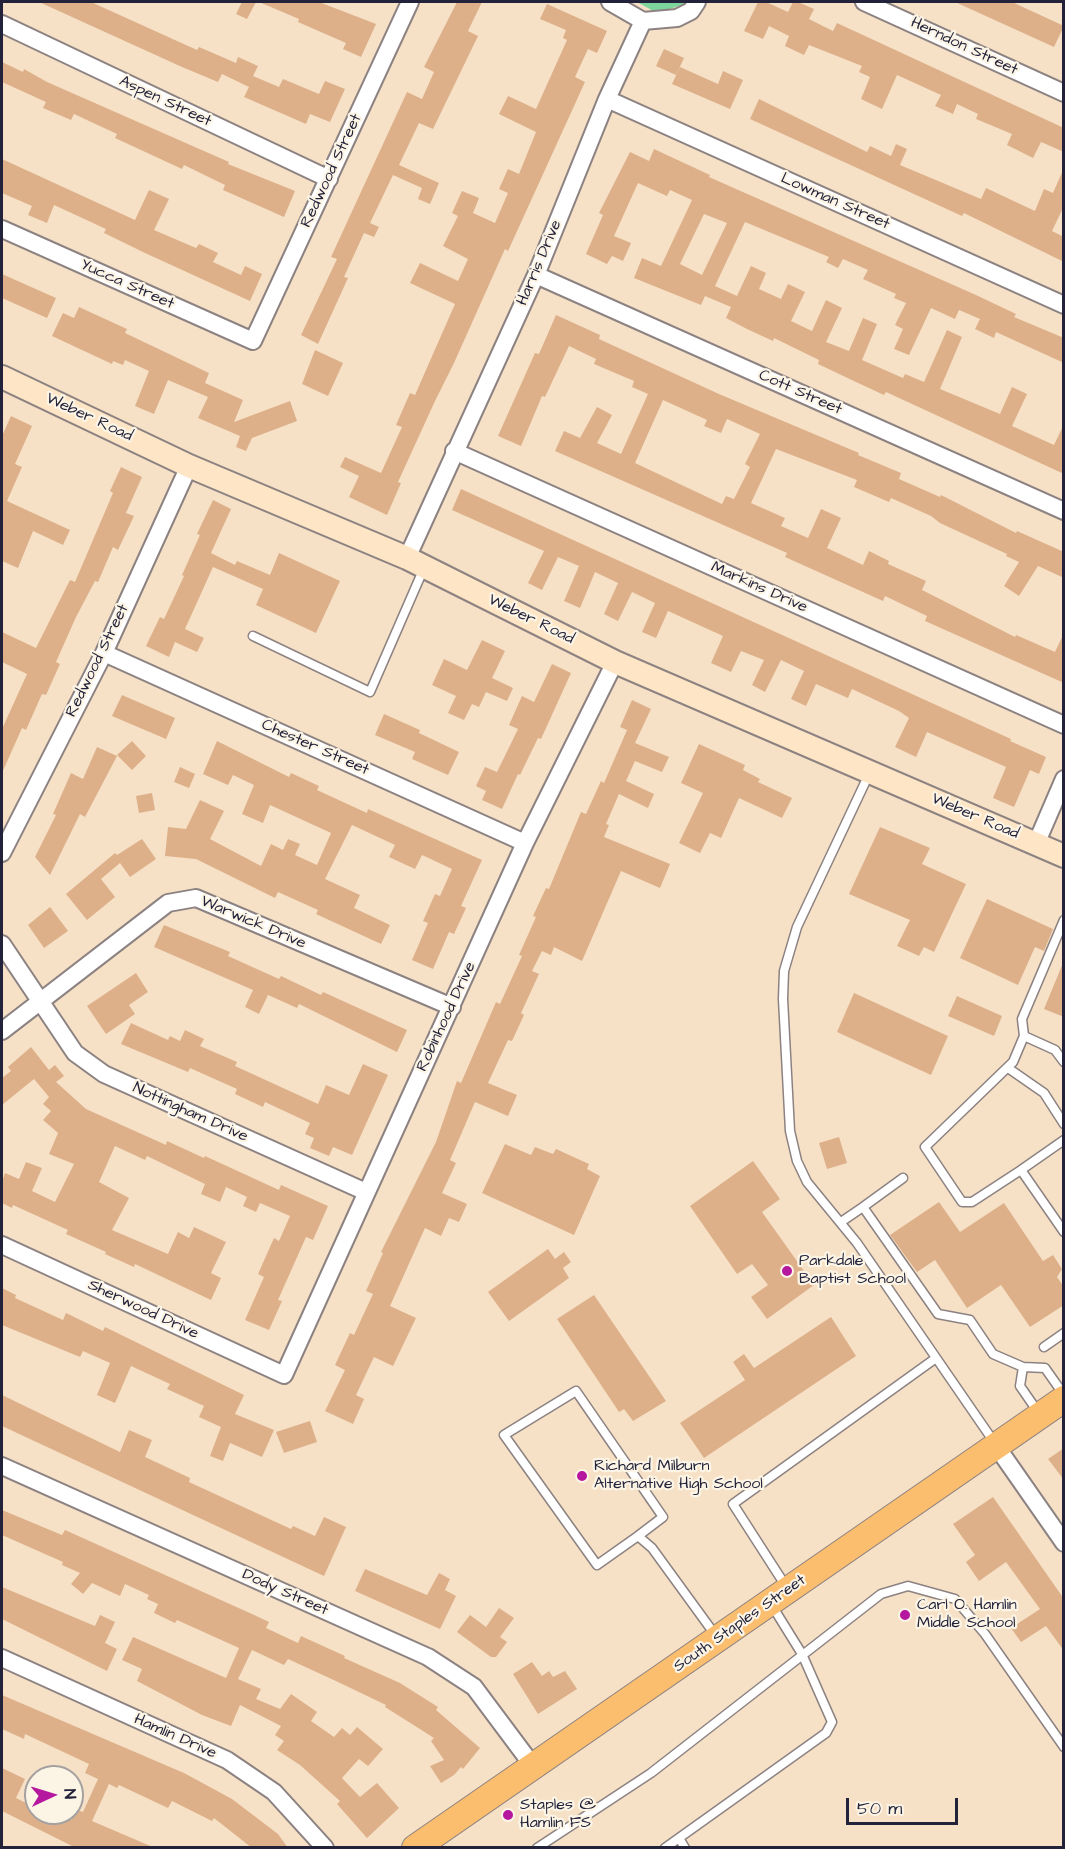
<!DOCTYPE html>
<style>
body{margin:0}
#map{position:relative;width:1065px;height:1849px;overflow:hidden;background:#f6e1c7;font-family:"Architects Daughter",sans-serif}
canvas{display:block}
.frame{position:absolute;inset:0;border:3px solid #22223b;pointer-events:none}
.north{position:absolute;left:24px;top:1765px;width:60px;height:60px;box-sizing:border-box;background:#fcf5e5;border:2px solid #a5a1a1;border-radius:50%;rotate:86deg;font-size:16px;font-weight:700;line-height:24px;text-align:center;color:#22223b}
.north::after{content:'';display:block;margin:auto;width:21px;height:27px;background:#b5179e;clip-path:polygon(50% 0,100% 100%,50% 72%,0 100%)}
.scale{position:absolute;left:846px;top:1798px;width:112px;height:27px;box-sizing:border-box;border:3px solid #22223b;border-top:0;padding-left:8px;font-size:18px;line-height:21px;white-space:nowrap;color:#22223b;-webkit-text-stroke:4px #fcf5e5;paint-order:stroke}
</style>
<div id="map">
<canvas width="1065" height="1849"></canvas>
<div class="frame"></div>
<div class="north">N</div>
<div class="scale">50 m</div>
</div>
<script>
const ctx = document.querySelector('canvas').getContext('2d');
ctx.lineJoin = 'round';
function fillPath(path, color) {
  ctx.fillStyle = color;
  ctx.fill(path, 'evenodd');
}
function shape(rows) {
  const path = new Path2D();
  for (const r of rows) {
    path.moveTo(r[0], r[1]);
    for (let i = 2; i < r.length; i += 2) path.lineTo(r[i], r[i + 1]);
  }
  return path;
}
function strokePath(path, color, width, dash) {
  ctx.strokeStyle = color;
  ctx.lineWidth = width;
  ctx.lineCap = dash ? 'butt' : 'round';
  ctx.setLineDash(dash || []);
  ctx.stroke(path);
}
function drawText(font, color, halo, rows, align = 'center') {
  ctx.font = font + ' "Architects Daughter",sans-serif';
  ctx.lineWidth = 4.5;
  ctx.setLineDash([]);
  ctx.textBaseline = 'middle';
  ctx.strokeStyle = halo;
  ctx.fillStyle = color;
  for (const [text, x, y, turn = 0] of rows) {
    ctx.save();
    ctx.translate(x, y);
    ctx.rotate((+turn || 0) * Math.PI / 180);
    ctx.textAlign = isNaN(turn) ? turn : align;
    if (halo) ctx.strokeText(text, 0, 0);
    ctx.fillText(text, 0, 0);
    ctx.restore();
  }
}
const green = shape([
 [637,2,691,2,657,13]
]);
const building = shape([
 [39,2,91,2,197,50,199,47,236,63,238,57,258,66,253,76,279,87,283,79,319,94,325,81,345,89,330,122,310,114,306,124,244,97,249,87,222,74,218,82,182,67],
 [242,2,256,2,247,19,236,14],
 [259,2,319,2,376,24,361,57,343,49,346,43,298,22,299,19],
 [457,2,482,2,468,31,478,36,433,129,419,123,399,165,439,183,430,204,418,199,422,188,393,175,370,223,379,227,374,237,364,233,344,277,348,278,318,344,301,335,337,259,331,257,407,92,422,99,434,72,424,67],
 [758,2,766,2,788,12,793,2,798,2,814,9,809,19,833,31,837,23,1051,122,1064,128,1064,152,1041,142,1033,158,1007,145,1012,134,976,119,978,114,957,104,953,114,935,106,941,95,897,75,882,109,861,99,870,77,859,72,862,66,809,45,804,55,785,46,789,36,769,26,763,39,744,31],
 [955,2,1012,2,1064,26,1054,47],
 [547,4,607,31,597,53,588,49,575,77,585,82,508,251,505,249,454,363,435,401,398,482,401,483,387,515,349,497,359,476,340,467,345,457,381,473,402,427,396,425,410,393,415,395,455,304,410,283,420,263,458,281,468,259,443,246,458,216,452,213,462,191,479,198,473,213,495,223,508,193,499,189,508,169,519,174,536,132,499,114,508,96,536,109,567,40,563,38,566,30,540,19],
 [664,49,684,58,676,75,656,66],
 [2,62,23,72,24,69,47,82,229,162,228,164,295,191,284,217,223,190,225,185,184,165,182,169,115,138,117,134,74,114,71,120,43,108,46,102,2,82],
 [680,67,718,84,723,71,743,80,730,109,672,84],
 [759,99,867,152,870,146,891,156,896,144,907,149,900,165,981,199,986,188,1035,211,1044,189,1053,193,1064,168,1064,206,1052,231,1064,237,1064,262,964,213,962,216,750,119],
 [654,149,710,175,709,177,976,295,1016,314,1014,317,1064,338,1064,363,996,332,994,338,975,329,980,319,959,310,955,319,931,308,909,355,894,349,903,329,895,325,906,303,894,298,896,294,863,279,868,270,843,259,838,268,826,262,829,257,745,222,715,286,737,296,751,266,766,273,759,289,781,299,788,284,805,292,791,321,812,331,826,300,842,308,826,342,849,351,863,318,877,324,862,360,903,378,905,374,924,382,947,330,962,337,940,389,1000,414,1012,387,1027,394,1012,426,1054,445,1064,424,1064,474,886,392,884,395,856,382,818,364,819,360,774,338,773,341,747,329,726,318,731,307,705,296,701,305,634,278,642,258,661,266,692,200,670,190,667,196,638,183,614,236,631,243,623,261,612,256,607,264,586,254,603,215,599,213,630,152,649,161],
 [704,214,727,223,702,275,680,264],
 [2,159,135,220,149,190,169,199,154,230,196,248,199,244,218,253,213,262,241,275,245,266,262,274,250,301,145,253,104,233,106,229,54,205,47,223,28,215,32,206,2,193],
 [2,274,56,298,47,318,2,298],
 [79,307,127,329,125,333,209,373,205,383,243,400,234,422,290,401,297,421,252,438,246,451,236,447,240,436,198,418,208,397,168,380,154,414,135,406,149,371,125,360,123,365,113,361,112,364,52,336,63,313,74,318],
 [556,315,600,335,599,339,719,394,859,453,858,455,901,473,899,479,940,497,941,495,1016,533,1017,531,1064,552,1064,578,1038,566,1019,596,1004,586,1019,562,1006,556,1007,554,940,523,931,516,891,498,889,502,854,487,857,480,776,449,751,503,785,518,781,526,808,538,821,509,841,518,827,548,863,565,869,551,889,561,888,564,926,581,922,590,1015,637,1016,635,1055,652,1064,633,1064,683,925,621,927,616,885,596,883,601,785,557,787,553,555,451,564,431,580,438,597,407,612,415,597,443,621,454,648,394,632,387,634,381,594,364,596,359,569,346,545,397,542,396,521,446,498,436,535,353,539,354],
 [663,400,707,420,704,426,721,433,727,419,760,434,745,464,750,467,734,499,726,496,722,504,635,463],
 [315,350,343,363,328,396,302,384],
 [11,416,32,426,15,464,22,467,7,501,70,530,63,545,33,531,18,568,2,561,2,436],
 [121,467,142,477,126,513,134,516,118,550,113,547,98,582,95,581,76,617,56,662,60,664,46,695,42,694,26,730,22,728,2,773,2,729,27,674,2,662,2,632,36,648,70,580,75,582,113,493,110,491],
 [461,489,1011,739,1010,741,1046,757,1039,774,1030,770,1014,807,993,798,1006,767,927,732,916,757,895,747,909,718,899,711,852,689,848,698,816,684,806,706,791,699,804,671,781,660,765,692,752,685,764,660,741,651,731,672,711,663,723,636,668,611,656,638,642,632,655,603,632,592,618,621,604,614,618,583,595,572,580,608,564,601,579,566,558,557,542,590,528,583,544,551,452,510],
 [213,500,231,509,211,553,235,565,237,561,270,575,279,553,340,581,316,633,256,605,263,589,213,567,185,629,204,638,197,652,175,642,169,657,146,646,160,617,164,619,184,576,182,575,200,535,197,534],
 [482,640,505,651,492,678,513,688,507,701,486,692,479,707,472,704,464,720,448,713,456,696,432,685,444,659,467,670],
 [552,664,571,673,541,739,538,738,520,775,518,774,502,809,482,800,486,791,476,786,485,767,497,772,518,729,509,725,522,696,534,702],
 [122,695,175,718,166,739,112,716],
 [632,700,651,709,635,743,669,757,662,772,635,761,626,781,654,794,648,808,619,794,606,824,609,825,604,837,670,864,660,888,621,871,582,961,554,947,551,955,542,951,532,971,539,974,521,1013,524,1015,512,1041,508,1040,488,1083,517,1095,508,1116,475,1102,450,1160,456,1163,442,1193,467,1204,459,1222,449,1218,441,1236,425,1228,390,1306,416,1318,393,1366,374,1357,356,1395,364,1399,353,1424,325,1411,345,1370,335,1365,350,1333,354,1335,373,1294,366,1291,383,1253,381,1252,436,1142,457,1081,461,1083,496,1002,500,1004,522,956,519,955,536,917,533,916,546,888,549,889,581,812,586,814,601,781,604,783,627,730,620,727],
 [384,714,420,730,419,733,459,752,448,775,412,759,415,752,375,735],
 [132,741,146,756,132,770,117,755],
 [217,741,289,777,291,773,319,786,317,790,367,813,368,809,482,860,461,906,466,908,454,934,449,932,433,969,412,960,428,923,423,921,435,894,440,896,452,869,422,855,415,869,389,857,395,845,352,825,325,879,360,895,354,908,390,925,381,944,316,914,318,910,278,892,275,898,196,859,165,856,168,827,186,829,200,800,224,811,210,839,261,866,271,844,283,850,288,839,300,844,295,855,317,865,331,833,270,805,263,823,242,814,254,785,233,775,228,785,203,774],
 [699,744,745,765,743,770,760,779,758,782,792,798,782,818,739,798,721,838,710,833,700,853,679,843,703,793,681,783],
 [97,747,117,756,85,817,80,814,50,875,35,857,56,815,53,814,71,773,83,779],
 [180,767,195,774,189,788,174,782],
 [152,793,155,810,139,813,136,796],
 [880,827,930,848,922,864,966,884,934,952,924,947,919,956,897,946,910,920,849,894],
 [142,839,156,859,130,877,120,863,101,879,115,897,87,920,66,894,115,853,117,855],
 [987,899,1053,929,1044,951,1035,947,1018,985,960,958],
 [50,907,68,931,44,948,28,925],
 [164,925,230,952,228,956,279,979,281,976,321,995,323,992,407,1030,397,1052,299,1004,297,1008,268,995,259,1014,245,1007,253,990,154,947],
 [1063,963,1064,963,1064,1017,1044,1009],
 [136,973,148,992,129,1005,135,1014,106,1034,87,1006],
 [854,993,948,1036,931,1075,837,1032],
 [957,996,1002,1016,994,1036,948,1016],
 [131,1023,168,1040,170,1036,180,1041,185,1030,204,1039,200,1046,237,1062,235,1066,318,1104,326,1085,349,1095,363,1064,388,1075,352,1155,333,1147,329,1156,310,1148,314,1138,305,1134,310,1123,265,1102,263,1107,235,1094,237,1089,190,1068,188,1072,121,1044],
 [31,1047,49,1070,55,1065,64,1076,56,1082,86,1109,166,1145,167,1141,204,1158,205,1156,279,1190,281,1185,328,1206,313,1240,306,1237,278,1300,282,1301,269,1330,245,1320,264,1277,258,1274,274,1238,279,1241,290,1216,260,1203,256,1212,243,1206,247,1197,226,1187,220,1202,201,1194,205,1184,147,1156,145,1160,115,1146,99,1182,129,1198,112,1230,168,1254,178,1232,189,1238,194,1227,226,1242,211,1273,221,1278,211,1300,135,1264,134,1267,105,1254,106,1252,66,1234,68,1230,13,1205,12,1208,2,1203,2,1182,5,1173,19,1179,26,1162,42,1168,32,1191,55,1202,74,1164,49,1154,58,1133,43,1120,51,1111,43,1104,49,1097,34,1079,2,1105,2,1078,11,1071,8,1067],
 [839,1137,847,1163,827,1169,819,1143],
 [505,1144,531,1155,535,1147,553,1154,556,1149,589,1164,587,1169,600,1176,574,1235,482,1193],
 [753,1161,780,1199,762,1212,814,1285,767,1319,751,1297,768,1285,752,1264,737,1274,690,1206],
 [939,1202,960,1232,1004,1203,1043,1261,1053,1255,1062,1269,1057,1277,1064,1287,1064,1305,1030,1327,1001,1285,967,1308,935,1260,917,1272,890,1235],
 [548,1249,555,1259,564,1252,571,1262,563,1268,569,1278,509,1321,488,1292],
 [2,1288,16,1295,15,1298,63,1320,66,1313,103,1331,105,1327,244,1395,235,1414,274,1430,262,1457,230,1443,223,1461,210,1456,221,1427,199,1417,204,1406,167,1389,170,1384,131,1366,115,1403,97,1395,110,1363,83,1351,80,1357,2,1325],
 [594,1295,666,1401,633,1421,624,1409,619,1412,557,1319],
 [831,1317,856,1356,704,1458,680,1423,745,1380,733,1362,744,1354,754,1368],
 [2,1395,120,1452,129,1430,152,1440,145,1457,190,1478,189,1482,291,1529,293,1526,315,1536,324,1517,346,1527,324,1576,2,1426],
 [310,1421,317,1442,284,1453,276,1432],
 [1064,1448,1064,1480,1048,1459],
 [993,1497,1064,1599,1064,1651,1046,1626,1021,1642,1011,1628,1040,1609,1006,1562,979,1581,966,1562,975,1555,953,1524],
 [2,1510,62,1535,65,1530,252,1614,269,1622,266,1628,298,1643,301,1636,345,1656,344,1658,400,1683,438,1707,436,1710,480,1748,463,1769,461,1767,454,1775,441,1783,430,1766,444,1760,431,1741,434,1738,385,1707,386,1705,338,1682,288,1659,284,1665,252,1650,238,1679,261,1689,256,1699,280,1709,291,1694,317,1712,311,1721,334,1737,342,1728,350,1735,357,1727,383,1749,368,1766,359,1759,342,1778,360,1797,377,1783,399,1808,367,1838,337,1804,340,1801,300,1765,277,1750,284,1741,275,1735,281,1726,240,1705,231,1726,202,1715,137,1681,142,1669,122,1660,133,1637,226,1678,239,1648,177,1620,175,1623,154,1613,158,1604,147,1599,149,1595,125,1584,120,1596,92,1583,83,1594,71,1584,80,1573,62,1565,63,1562,2,1535],
 [365,1569,427,1595,439,1573,450,1579,445,1590,456,1596,440,1629,355,1591],
 [2,1587,95,1626,100,1615,115,1622,105,1643,117,1649,107,1671,2,1619],
 [499,1608,514,1618,500,1637,507,1642,496,1657,491,1657,457,1632,470,1615,486,1627],
 [532,1662,542,1676,549,1671,553,1677,565,1671,577,1689,538,1714,513,1674],
 [2,1695,184,1773,232,1799,278,1834,288,1848,252,1848,214,1818,212,1821,172,1801,168,1808,119,1785,117,1788,109,1784,92,1821,155,1848,76,1848,2,1811,2,1768,25,1779,16,1798,36,1808,36,1813,56,1813,72,1820,72,1808,83,1812,98,1779,85,1773,89,1764,25,1734,24,1739,2,1729]
]);
const service = shape([
 [253,636,370,692,424,568],
 [870,772,797,927,784,971,783,999,790,1131,797,1161,807,1182,857,1243,994,1442],
 [1064,920,1022,1019,1024,1036,1055,1050,1064,1062],
 [1008,1068,1044,1093,1064,1124],
 [1064,1140,1021,1170,1064,1232],
 [1021,1170,972,1202,962,1202,925,1147,1013,1062,1024,1036],
 [903,1178,863,1207,938,1314,970,1320,993,1354,1023,1367,1045,1368,1064,1395],
 [841,1222,863,1207],
 [1044,1347,1064,1333],
 [1023,1367,1020,1386,1038,1412],
 [638,1536,597,1565,504,1435,576,1391,663,1517,638,1536,652,1548,716,1636],
 [787,1588,733,1504,936,1358],
 [679,1838,685,1848],
 [537,1848,651,1773,881,1594,908,1586,955,1599,985,1634,1064,1747],
 [665,1848,826,1733,832,1722,802,1654,771,1604]
]);
const minor = shape([
 [610,2,643,21],
 [864,2,1064,93],
 [2,24,329,179],
 [607,99,1064,305],
 [2,229,253,341,410,2],
 [536,275,1064,511],
 [454,451,1064,725],
 [407,558,536,275,607,99,643,21,677,18,691,11,697,2],
 [104,653,525,843],
 [1036,844,1064,779],
 [2,853,104,653,189,466],
 [2,944,75,1053,104,1074,366,1192],
 [2,1031,168,903,196,898,452,1007],
 [2,1245,284,1375,525,843,615,662],
 [997,1447,1064,1543],
 [2,1466,428,1657,474,1687,533,1766],
 [2,1658,227,1760,274,1792,325,1848]
]);
const secondary = shape([
 [2,377,189,466,407,558,615,662,1064,856]
]);
const primary = shape([
 [415,1848,1064,1399]
]);
const markers = [
 [787,1271,6,"#b5179e"],
 [582,1476,6,"#b5179e"],
 [905,1615,6,"#b5179e"],
 [508,1815,6,"#b5179e"]
];
const streetNames = [
 ["Herndon Street",964,47,25],
 ["Aspen Street",165,102,25],
 ["Redwood Street",332,171,-65],
 ["Lowman Street",835,202,24],
 ["Harris Drive",540,263,-67],
 ["Yucca Street",127,285,24],
 ["Cott Street",800,393,24],
 ["Weber Road",89,418,25],
 ["Markins Drive",759,588,24],
 ["Weber Road",531,620,26],
 ["Redwood Street",98,661,-64],
 ["Chester Street",315,748,24],
 ["Weber Road",975,817,23],
 ["Warwick Drive",253,923,23],
 ["Robinhood Drive",447,1017,-65],
 ["Nottingham Drive",190,1113,24],
 ["Sherwood Drive",143,1310,25],
 ["Dody Street",285,1593,24],
 ["South Staples Street",740,1624,-35],
 ["Hamlin Drive",175,1737,24]
];
const poiNames = [
 ["Parkdale",799,1262],
 ["Baptist School",799,1280],
 ["Richard Milburn",594,1467],
 ["Alternative High School",594,1485],
 ["Carl O. Hamlin",917,1606],
 ["Middle School",917,1624],
 ["Staples @",520,1806],
 ["Hamlin FS",520,1824]
];
fillPath(green, '#7dd59b');
fillPath(building, '#ddb089');
strokePath(service, '#8c8281', 11);
strokePath(minor, '#8c8281', 20);
strokePath(secondary, '#8c8281', 26);
strokePath(primary, '#8c8281', 28);
strokePath(service, '#fff', 8);
strokePath(minor, '#fff', 16);
strokePath(secondary, '#fde5c5', 22);
strokePath(primary, '#fbbd6e', 26);
for (const [x, y, r, color] of markers) {
  const dot = new Path2D();
  dot.arc(x, y, r, 0, 2 * Math.PI);
  ctx.fillStyle = color;
  ctx.fill(dot);
  strokePath(dot, '#fcf5e5', 2);
}
drawText('16px', '#22223b', '#fcf5e5', streetNames);
drawText('16px', '#22223b', '#fcf5e5', poiNames, 'left');
</script>
